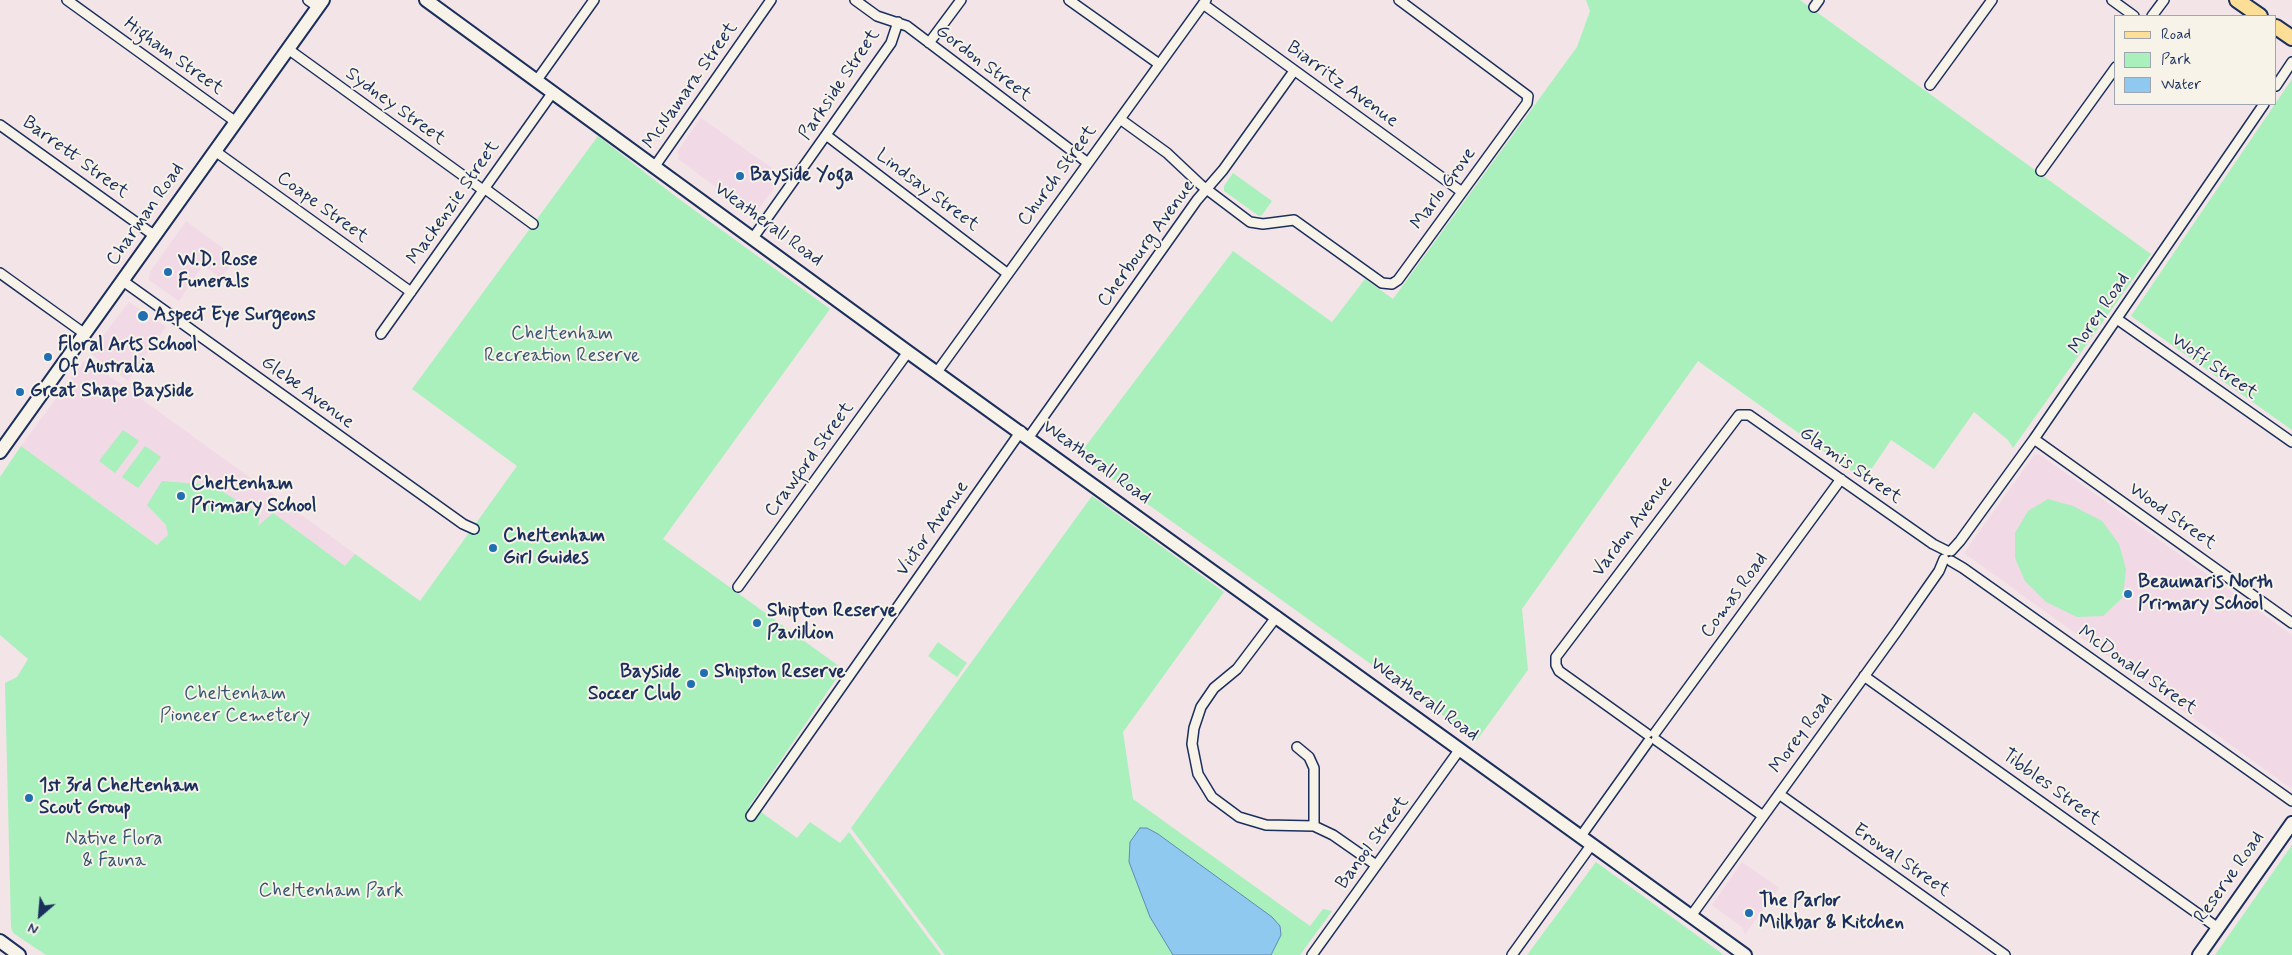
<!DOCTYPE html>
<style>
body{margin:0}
#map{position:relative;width:2292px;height:955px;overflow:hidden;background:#f3e4e7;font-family:Mynerve,sans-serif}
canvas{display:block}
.legend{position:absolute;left:2114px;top:15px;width:162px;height:90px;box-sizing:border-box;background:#f7f3e8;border:1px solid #9fa5b1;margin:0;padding:6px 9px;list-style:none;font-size:15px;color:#1b2f5e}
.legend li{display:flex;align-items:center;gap:10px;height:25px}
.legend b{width:25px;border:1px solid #9fa5b1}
.north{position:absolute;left:15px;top:890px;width:50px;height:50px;-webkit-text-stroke:4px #f7f3e8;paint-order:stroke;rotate:207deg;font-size:14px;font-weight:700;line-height:20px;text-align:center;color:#1b2f5e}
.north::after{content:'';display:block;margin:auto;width:18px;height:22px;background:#1b2f5e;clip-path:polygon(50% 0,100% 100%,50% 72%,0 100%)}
</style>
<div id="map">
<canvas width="2292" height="955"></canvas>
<ul class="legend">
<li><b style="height:6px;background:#fdde96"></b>Road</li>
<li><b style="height:14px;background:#a9f0bd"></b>Park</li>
<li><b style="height:14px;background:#8fc9ef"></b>Water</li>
</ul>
<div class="north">N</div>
</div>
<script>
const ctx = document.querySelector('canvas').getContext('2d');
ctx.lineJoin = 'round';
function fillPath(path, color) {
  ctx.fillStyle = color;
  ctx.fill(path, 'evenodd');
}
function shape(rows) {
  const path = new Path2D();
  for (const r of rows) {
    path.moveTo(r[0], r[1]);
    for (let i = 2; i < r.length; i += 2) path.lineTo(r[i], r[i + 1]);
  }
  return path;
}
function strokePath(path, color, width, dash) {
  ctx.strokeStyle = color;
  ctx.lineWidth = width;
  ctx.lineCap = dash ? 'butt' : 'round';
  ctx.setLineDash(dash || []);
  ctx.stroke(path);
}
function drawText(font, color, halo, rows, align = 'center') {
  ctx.font = font + ' Mynerve,sans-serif';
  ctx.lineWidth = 4;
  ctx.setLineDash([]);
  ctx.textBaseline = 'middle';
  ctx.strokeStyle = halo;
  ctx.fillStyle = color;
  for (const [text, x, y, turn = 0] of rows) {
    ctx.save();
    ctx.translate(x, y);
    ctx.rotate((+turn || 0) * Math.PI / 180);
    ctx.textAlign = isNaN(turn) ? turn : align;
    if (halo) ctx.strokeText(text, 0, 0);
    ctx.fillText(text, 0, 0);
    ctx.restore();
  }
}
const built = shape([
 [701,118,783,176,757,211,733,195,731,198,678,159,679,155,677,152],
 [186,221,236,258,221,278,203,265,179,301,149,280,150,272],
 [129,302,166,327,128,381,90,353],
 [84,361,89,361,420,601,356,689,21,446],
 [2039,454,2292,635,2292,789,1964,553,2034,455],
 [1742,862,1779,888,1745,934,1743,928,1712,905]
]);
const green = shape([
 [1586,0,1800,0,2151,254,2013,448,2008,440,1974,412,1934,469,1891,440,1864,480,1698,361,1522,609,1528,670,1477,740,1079,455,1233,251,1332,322,1365,279,1393,299,1577,47,1590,11],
 [2292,79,2292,430,2131,316],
 [598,136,675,196,830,309,663,539,843,669,748,808,761,812,797,838,810,822,840,843,849,832,941,955,46,955,13,933,11,927,5,683,17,677,28,659,0,635,0,477,21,446,157,545,168,535,166,525,147,505,162,481,211,485,260,514,258,526,273,513,345,566,355,554,420,601,517,466,412,389],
 [1233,173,1272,201,1262,215,1259,216,1224,191,1224,186],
 [123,430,139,441,115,473,99,461],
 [145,446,161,457,138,488,122,477],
 [1092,496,1224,592,1123,732,1133,799,1310,926,1323,909,1332,911,1300,955,945,955,851,828],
 [2048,499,2073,506,2102,521,2119,544,2126,569,2123,597,2103,616,2077,617,2046,602,2025,581,2015,558,2015,533,2028,511],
 [938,642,967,663,957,677,928,656],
 [2292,845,2292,955,2215,955],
 [1596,862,1724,955,1527,955]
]);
const water = shape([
 [1140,828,1147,828,1158,834,1272,917,1280,926,1281,935,1271,955,1173,955,1150,917,1129,862,1130,842,1140,828]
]);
const street = shape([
 [67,0,236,122],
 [308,0,318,7],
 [855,0,877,16,907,26,1088,163],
 [1069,0,1159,64],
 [2112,0,2134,16],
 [1203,4,1462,192],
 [1814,7,1819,0],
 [2152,16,2164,0],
 [929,43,961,0],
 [288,49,483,190],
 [537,80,594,0],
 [1930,85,1992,0],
 [2276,86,2292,62],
 [1120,119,1167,153,1201,185,1250,222,1263,224,1294,220,1382,283,1392,284,1398,280,1527,103,1528,96,1399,0],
 [0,125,155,236],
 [826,135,1008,274],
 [215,151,411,292],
 [655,166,771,0],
 [2041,171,2116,67],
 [484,188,533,224],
 [753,238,891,43,898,22],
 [0,273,85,334],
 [123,281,463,524,474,529],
 [2117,319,2292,442],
 [381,334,553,92],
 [937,372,1206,0],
 [1029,437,1197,200,1223,170,1294,71],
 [2034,439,2292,623],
 [1951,551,1960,541,2034,439,2264,104],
 [1951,561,1963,568,2292,801],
 [738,587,908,352],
 [1277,616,1237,669,1214,688,1201,707,1194,728,1192,744,1198,774,1212,797,1239,817,1266,825,1314,826,1333,835,1376,865],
 [1864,676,2218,928],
 [1655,733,1841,479],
 [1647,734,1559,671,1556,665,1556,657,1739,415,1749,415,1933,544,1947,551],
 [1656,740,1763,816],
 [1297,747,1309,757,1314,768,1314,826],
 [1779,794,2005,955],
 [751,816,1021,431],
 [1581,836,1648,742],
 [1691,916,1897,631,1939,571,1944,559],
 [1312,955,1460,749],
 [1512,955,1592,844]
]);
const secondary = shape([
 [426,0,908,352,1745,955],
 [0,452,323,0],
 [0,941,19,955],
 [2199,955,2292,823]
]);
const primary = shape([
 [2237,0,2260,16],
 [2276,27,2292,38]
]);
const markers = [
 [740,176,5,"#1f6fb2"],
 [168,272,5,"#1f6fb2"],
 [143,316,6,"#1f6fb2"],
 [48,357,5,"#1f6fb2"],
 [20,392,5,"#1f6fb2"],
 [181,496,5,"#1f6fb2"],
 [493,548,5,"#1f6fb2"],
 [2128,594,5,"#1f6fb2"],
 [757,623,5,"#1f6fb2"],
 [704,673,5,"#1f6fb2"],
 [691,684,5,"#1f6fb2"],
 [29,798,5,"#1f6fb2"],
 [1749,913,5,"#1f6fb2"]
];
const streetNames = [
 ["Higham Street",173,57,36],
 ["Gordon Street",983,64,37],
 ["Parkside Street",840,85,-56],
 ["Biarritz Avenue",1342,85,36],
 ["McNamara Street",691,86,-55],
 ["Sydney Street",395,107,36],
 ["Barrett Street",75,158,36],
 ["Church Street",1058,176,-54],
 ["Marlo Grove",1444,189,-54],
 ["Lindsay Street",927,191,37],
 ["Mackenzie Street",454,203,-55],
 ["Coape Street",322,208,36],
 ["Charman Road",146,215,-55],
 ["Weatherall Road",768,225,36],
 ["Cherbourg Avenue",1147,244,-54],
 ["Morey Road",2100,314,-56],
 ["Woff Street",2214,367,35],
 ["Glebe Avenue",307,393,36],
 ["Crawford Street",810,460,-54],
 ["Weatherall Road",1096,463,36],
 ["Glamis Street",1850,466,35],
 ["Wood Street",2172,517,35],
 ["Vardon Avenue",1633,527,-53],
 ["Victor Avenue",933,529,-55],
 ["Comas Road",1735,596,-54],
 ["McDonald Street",2137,671,35],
 ["Weatherall Road",1424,700,36],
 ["Morey Road",1802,734,-54],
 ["Tibbles Street",2051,788,36],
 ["Banool Street",1373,843,-54],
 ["Erowal Street",1901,861,35],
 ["Reserve Road",2230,878,-55]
];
const poiNames = [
 ["Bayside Yoga",750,176],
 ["W.D. Rose",178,261],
 ["Funerals",178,283],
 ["Aspect Eye Surgeons",154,316],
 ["Floral Arts School",58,346],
 ["Of Australia",58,368],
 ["Great Shape Bayside",30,392],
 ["Cheltenham",191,485],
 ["Primary School",191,507],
 ["Cheltenham",503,537],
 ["Girl Guides",503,559],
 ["Beaumaris North",2138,583],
 ["Primary School",2138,605],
 ["Shipton Reserve",767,612],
 ["Pavillion",767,634],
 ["Bayside",681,673,"right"],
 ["Soccer Club",681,695,"right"],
 ["Shipston Reserve",714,673],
 ["1st 3rd Cheltenham",39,787],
 ["Scout Group",39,809],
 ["The Parlor",1759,902],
 ["Milkbar & Kitchen",1759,924]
];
const parkNames = [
 ["Cheltenham",562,335],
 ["Recreation Reserve",562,357],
 ["Cheltenham",235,695],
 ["Pioneer Cemetery",235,717],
 ["Native Flora",114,840],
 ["& Fauna",114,862],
 ["Cheltenham Park",331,892]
];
fillPath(built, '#f1d9e6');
fillPath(green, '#a9f0bd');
fillPath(water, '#8fc9ef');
strokePath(water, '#618bb5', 1);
strokePath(street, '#1b2f5e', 12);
strokePath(secondary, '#1b2f5e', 16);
strokePath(primary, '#1b2f5e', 18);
strokePath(street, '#f7f3e8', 9);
strokePath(secondary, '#f7f3e8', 12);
strokePath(primary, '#fdde96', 14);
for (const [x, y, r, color] of markers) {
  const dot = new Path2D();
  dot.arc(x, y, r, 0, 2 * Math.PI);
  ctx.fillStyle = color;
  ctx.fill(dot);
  strokePath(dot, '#f7f3e8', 2);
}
drawText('19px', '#1b2f5e', '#f7f3e8', streetNames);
drawText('bold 19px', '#1b2f5e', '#f7f3e8', poiNames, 'left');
drawText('19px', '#375671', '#f7f3e8', parkNames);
</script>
